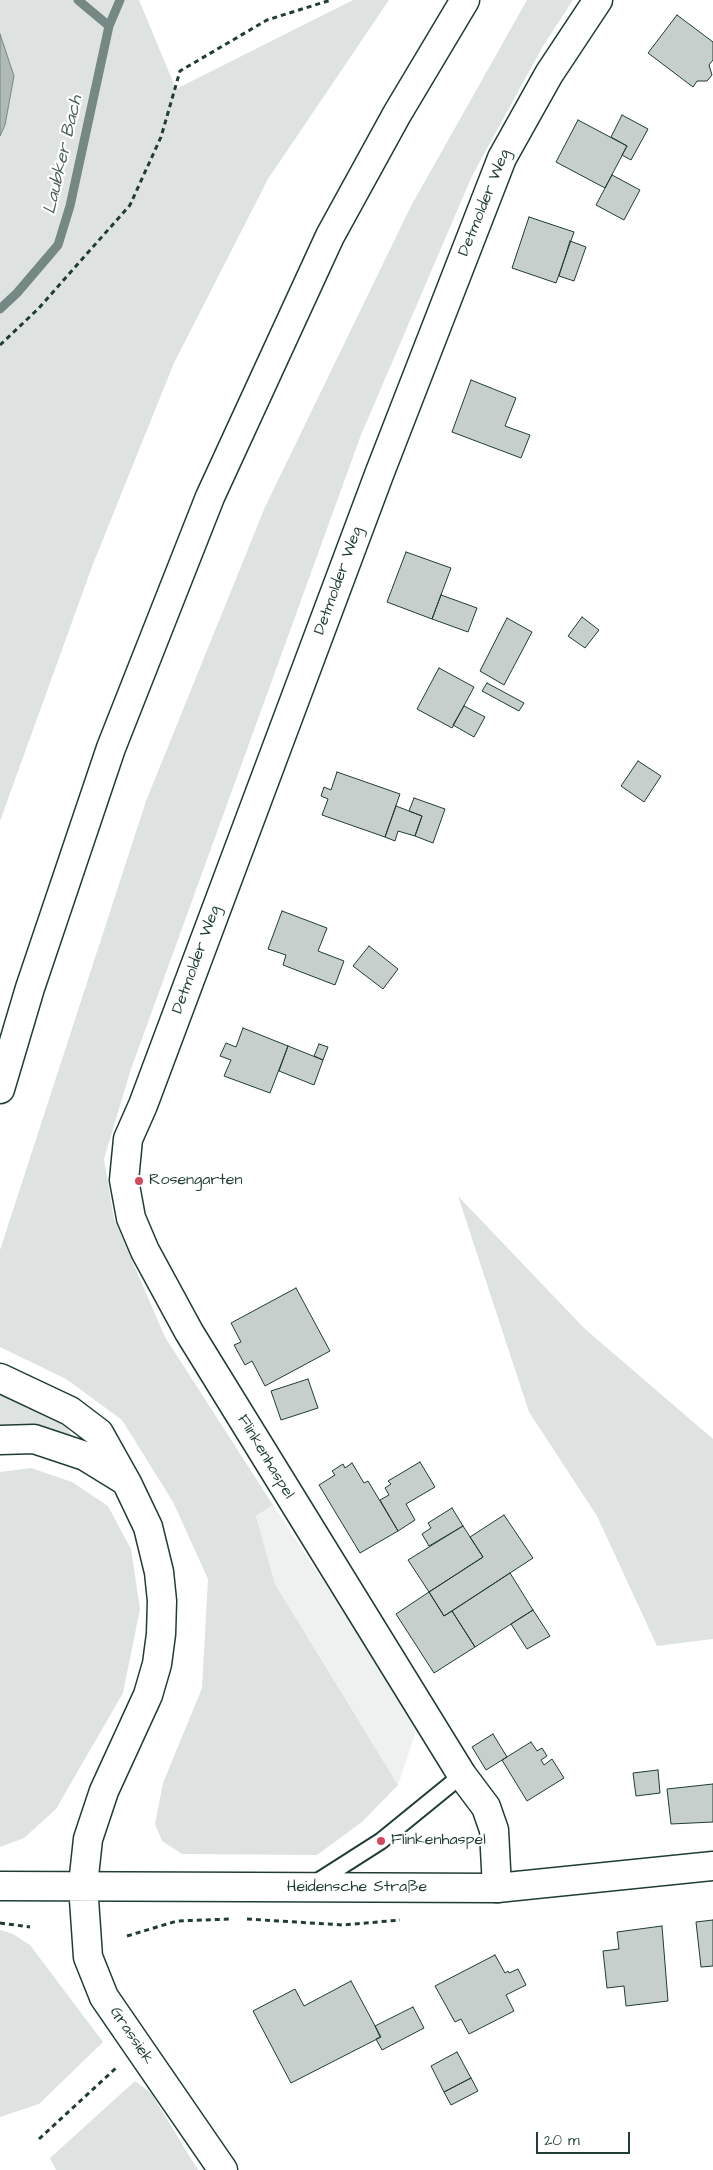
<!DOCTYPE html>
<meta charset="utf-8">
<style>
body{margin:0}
#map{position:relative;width:713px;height:2170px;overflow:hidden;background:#fff;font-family:"Architects Daughter",sans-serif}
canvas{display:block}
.scale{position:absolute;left:536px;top:2132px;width:94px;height:22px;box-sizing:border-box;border:2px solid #1f3d34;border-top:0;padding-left:6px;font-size:15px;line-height:18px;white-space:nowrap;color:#1f3d34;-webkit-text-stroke:4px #fff;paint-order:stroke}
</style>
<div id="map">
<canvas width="713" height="2170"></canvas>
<div class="scale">20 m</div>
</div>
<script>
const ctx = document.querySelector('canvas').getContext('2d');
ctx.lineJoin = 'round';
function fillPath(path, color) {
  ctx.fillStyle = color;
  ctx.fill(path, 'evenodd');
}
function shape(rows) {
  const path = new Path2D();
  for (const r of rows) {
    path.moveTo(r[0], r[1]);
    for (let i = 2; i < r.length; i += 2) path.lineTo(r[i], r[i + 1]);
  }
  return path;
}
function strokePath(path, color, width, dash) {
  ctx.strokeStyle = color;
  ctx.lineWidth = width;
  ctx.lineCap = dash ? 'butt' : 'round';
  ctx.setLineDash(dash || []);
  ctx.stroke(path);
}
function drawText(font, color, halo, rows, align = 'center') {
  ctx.font = font + ' "Architects Daughter",sans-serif';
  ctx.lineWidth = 4.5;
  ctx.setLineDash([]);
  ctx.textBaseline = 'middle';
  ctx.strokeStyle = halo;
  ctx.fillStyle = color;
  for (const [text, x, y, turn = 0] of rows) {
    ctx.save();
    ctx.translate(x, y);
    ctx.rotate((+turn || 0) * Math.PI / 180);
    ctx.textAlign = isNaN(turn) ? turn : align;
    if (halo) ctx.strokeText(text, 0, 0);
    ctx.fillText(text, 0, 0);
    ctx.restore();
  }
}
const built = shape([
 [273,1505,418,1725,398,1785,275,1584,256,1516]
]);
const green = shape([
 [0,0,139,0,176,89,353,0,389,0,268,179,174,363,93,564,0,821,0,136,5,125,14,76,0,34],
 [527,0,573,0,543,46,472,176,361,435,131,1069,104,1159,114,1219,165,1337,273,1505,256,1516,275,1584,398,1785,362,1822,317,1855,182,1854,162,1841,155,1824,163,1783,202,1688,208,1579,173,1502,122,1420,66,1379,0,1347,0,1250,146,801,265,507,411,206],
 [458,1196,584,1328,713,1439,713,1639,657,1646,597,1516,529,1412],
 [0,1393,47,1413,63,1423,72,1435,20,1425,0,1428],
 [31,1468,72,1482,108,1506,131,1549,140,1609,123,1693,56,1809,24,1838,0,1847,0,1472],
 [0,1930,13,1934,30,1945,103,2042,39,2104,0,2117],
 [135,2081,151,2093,198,2170,56,2170,50,2158]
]);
const water = shape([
 [0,34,14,76,5,125,0,136,0,34]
]);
const stream = shape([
 [109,26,120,0],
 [0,309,17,293,58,245,70,206,109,26,78,0]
]);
const building = shape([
 [677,15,713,42,713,60,709,65,712,75,707,81,697,81,693,87,648,53,677,15],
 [622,115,648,129,631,160,622,155,627,146,611,137,622,115],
 [578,120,627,146,605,188,556,162,578,120],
 [612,175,640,190,624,220,596,205,612,175],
 [529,217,574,232,556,283,512,268,529,217],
 [570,241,586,247,574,281,559,276,570,241],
 [471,380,516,398,505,426,530,435,521,458,452,432,471,380],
 [406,552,451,568,432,619,387,602,406,552],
 [441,595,477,608,468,632,432,619,441,595],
 [582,617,599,630,585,648,568,636,582,617],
 [507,618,532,632,504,685,480,671,507,618],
 [439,668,474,687,452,728,417,709,439,668],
 [487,683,524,703,519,711,482,691,487,683],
 [464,706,485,717,474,737,453,725,464,706],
 [638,761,661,776,644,802,621,786,638,761],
 [337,772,400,794,385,837,322,815,328,799,321,796,324,787,331,790,337,772],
 [414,798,445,809,433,843,415,836,422,816,409,811,414,798],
 [396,806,422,816,415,836,398,831,395,841,385,837,396,806],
 [282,911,327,928,318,951,344,961,335,985,283,965,286,955,268,949,282,911],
 [369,946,398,969,383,989,353,966,369,946],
 [243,1028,288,1046,270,1093,224,1076,231,1060,220,1056,226,1043,236,1047,243,1028],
 [319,1044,328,1047,323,1060,314,1056,319,1044],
 [288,1046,323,1060,314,1085,279,1071,288,1046],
 [296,1288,330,1351,265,1386,252,1361,245,1365,234,1345,241,1342,231,1323,296,1288],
 [308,1379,318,1408,281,1420,271,1391,308,1379],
 [420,1462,435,1487,406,1504,415,1520,398,1531,380,1500,389,1495,385,1488,391,1484,388,1481,420,1462],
 [352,1463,364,1483,368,1481,398,1531,360,1553,319,1485,335,1475,332,1471,343,1464,345,1468,352,1463],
 [452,1508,463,1526,429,1546,422,1534,431,1528,428,1523,452,1508],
 [504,1515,533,1558,444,1616,429,1592,483,1557,470,1537,504,1515],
 [463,1526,483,1557,429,1592,408,1560,463,1526],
 [510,1573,533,1610,475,1647,452,1611,510,1573],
 [429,1592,444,1616,452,1611,475,1647,434,1673,396,1614,429,1592],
 [533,1610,550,1636,527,1649,511,1624,533,1610],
 [493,1734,507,1757,486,1770,472,1747,493,1734],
 [531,1742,537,1751,542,1748,547,1756,541,1760,544,1765,552,1759,564,1778,527,1801,502,1760,531,1742],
 [658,1770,660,1793,636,1796,633,1773,658,1770],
 [713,1784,713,1822,671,1824,667,1789,713,1784],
 [713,1920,713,1966,701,1967,696,1922,713,1920],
 [662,1926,668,2001,626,2006,624,1986,607,1988,603,1951,619,1949,617,1932,662,1926],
 [495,1955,505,1973,508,1971,509,1973,518,1969,526,1985,506,1995,514,2011,469,2034,461,2019,455,2022,435,1986,495,1955],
 [351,1981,381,2037,291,2083,253,2011,295,1989,304,2006,351,1981],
 [413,2007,424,2028,382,2050,376,2039,380,2037,375,2026,413,2007],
 [457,2052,471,2078,444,2092,431,2066,457,2052],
 [471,2078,478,2091,451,2105,444,2092,471,2078]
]);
const path = shape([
 [0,345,39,308,130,205,161,137,180,71,267,20,331,0],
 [247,1919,343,1925,400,1920],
 [0,1923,30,1927],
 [127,1936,177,1921,231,1919],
 [39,2139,116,2068]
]);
const lane = shape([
 [312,1885,381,1841,462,1775]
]);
const street = shape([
 [497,1888,494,1830,486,1807,462,1775,189,1332,145,1251,131,1218,124,1180,128,1139,143,1105,380,472,502,158,549,74,598,0]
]);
const secondary = shape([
 [83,1885,88,1957,104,1997,223,2170],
 [0,1886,497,1888,713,1866]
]);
const primary = shape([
 [0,1089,30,988,111,748,210,497,330,236,397,114,465,0],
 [0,1378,70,1411,99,1433,127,1483,148,1527,159,1572,162,1601,161,1634,157,1664,148,1695,104,1791,88,1839,83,1885],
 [0,1440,34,1439,85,1456,124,1480]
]);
const markers = [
 [139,1181,5,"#d1495b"],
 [381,1841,5,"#d1495b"]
];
const streetNames = [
 ["Detmolder Weg",485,203,-68],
 ["Detmolder Weg",339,581,-70],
 ["Detmolder Weg",197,960,-70],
 ["Flinkenhaspel",265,1457,59],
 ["Heidensche Straße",357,1888],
 ["Grassiek",131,2036,56]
];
const poiNames = [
 ["Rosengarten",149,1181],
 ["Flinkenhaspel",391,1841]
];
const waterNames = [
 ["Laubker Bach",64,155,-77]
];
fillPath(built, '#eef1f0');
fillPath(green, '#dee3e2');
fillPath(water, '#afbab7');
strokePath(water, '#758883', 1);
strokePath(stream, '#758883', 9);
fillPath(building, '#c7cfcc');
strokePath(building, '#1f3d34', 1);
strokePath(lane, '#1f3d34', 19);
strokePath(street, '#1f3d34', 31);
strokePath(secondary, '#1f3d34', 31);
strokePath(primary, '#1f3d34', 31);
strokePath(path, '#1f3d34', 3, [5, 4]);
strokePath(lane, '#fff', 15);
strokePath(street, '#fff', 28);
strokePath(secondary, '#fff', 28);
strokePath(primary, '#fff', 28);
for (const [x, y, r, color] of markers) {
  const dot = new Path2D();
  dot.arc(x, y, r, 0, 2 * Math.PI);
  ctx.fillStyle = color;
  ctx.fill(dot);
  strokePath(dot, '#fff', 2);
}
drawText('16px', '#1f3d34', '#fff', streetNames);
drawText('16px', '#1f3d34', '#fff', poiNames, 'left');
drawText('italic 18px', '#4a625b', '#fff', waterNames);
</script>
